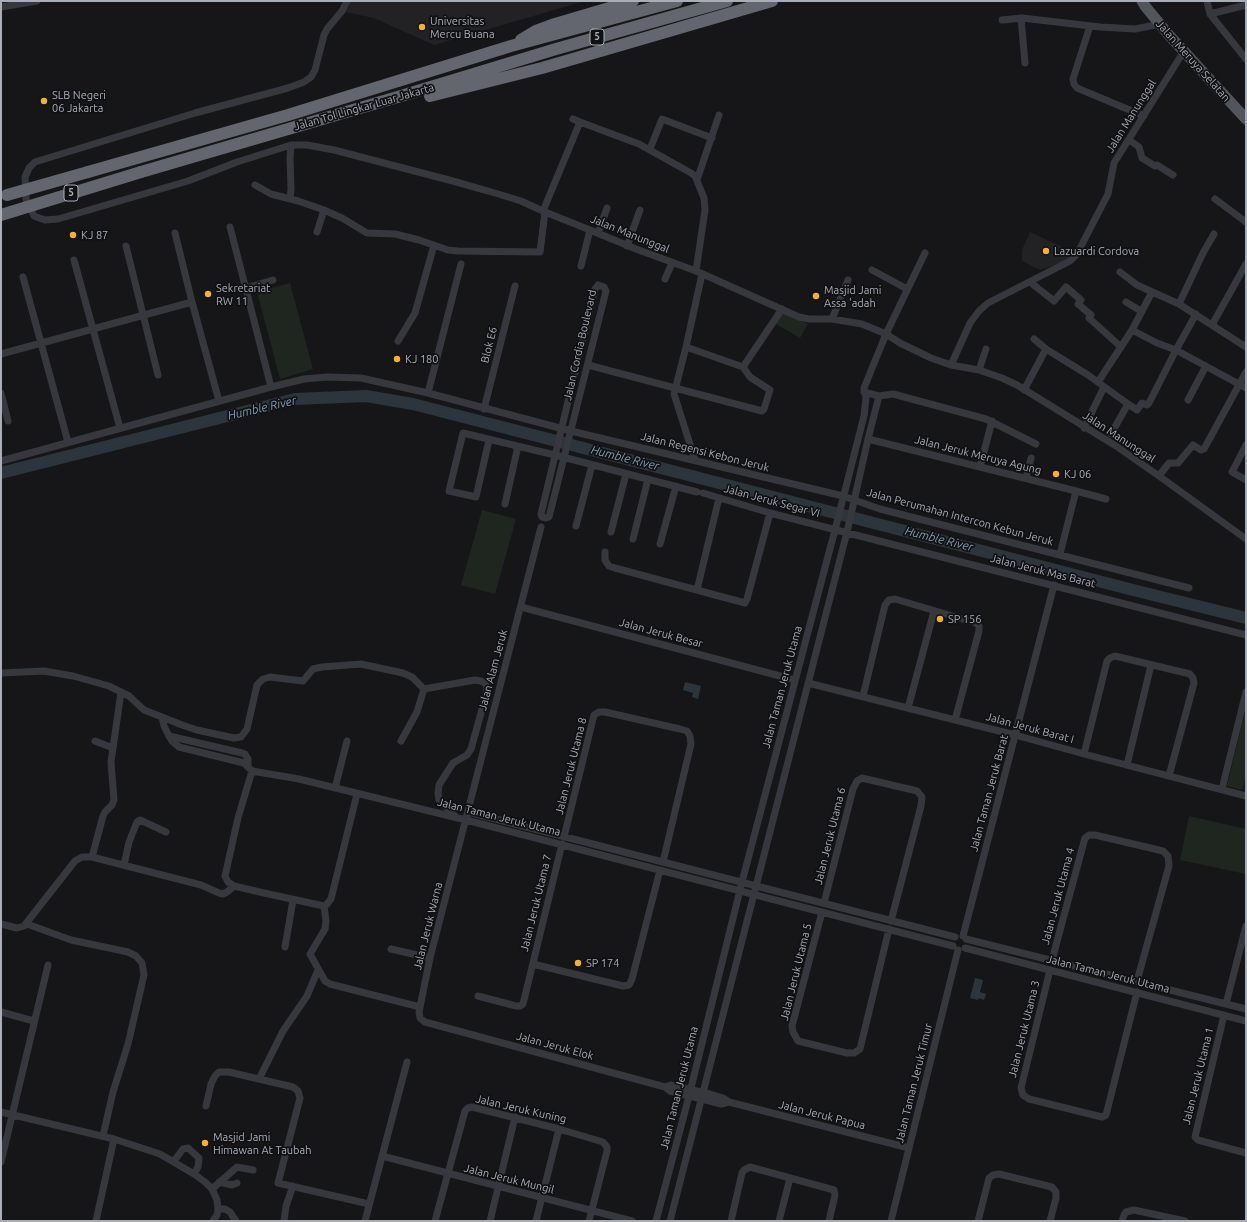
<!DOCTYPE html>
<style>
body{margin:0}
#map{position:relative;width:1247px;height:1222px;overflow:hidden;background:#161618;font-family:Ubuntu,sans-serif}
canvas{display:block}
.frame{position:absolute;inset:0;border:2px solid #a8adb8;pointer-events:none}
</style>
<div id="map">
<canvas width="1247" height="1222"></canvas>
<div class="frame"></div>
</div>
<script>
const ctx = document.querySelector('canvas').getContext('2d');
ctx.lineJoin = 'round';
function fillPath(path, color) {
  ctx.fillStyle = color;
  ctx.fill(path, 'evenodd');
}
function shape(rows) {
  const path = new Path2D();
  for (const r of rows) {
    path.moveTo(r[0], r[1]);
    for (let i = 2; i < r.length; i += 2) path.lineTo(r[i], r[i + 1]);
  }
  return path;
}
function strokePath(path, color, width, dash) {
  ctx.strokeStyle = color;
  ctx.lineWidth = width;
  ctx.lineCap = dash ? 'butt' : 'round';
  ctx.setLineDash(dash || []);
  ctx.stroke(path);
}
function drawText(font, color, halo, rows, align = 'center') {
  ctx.font = font + ' Ubuntu,sans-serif';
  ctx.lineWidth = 3.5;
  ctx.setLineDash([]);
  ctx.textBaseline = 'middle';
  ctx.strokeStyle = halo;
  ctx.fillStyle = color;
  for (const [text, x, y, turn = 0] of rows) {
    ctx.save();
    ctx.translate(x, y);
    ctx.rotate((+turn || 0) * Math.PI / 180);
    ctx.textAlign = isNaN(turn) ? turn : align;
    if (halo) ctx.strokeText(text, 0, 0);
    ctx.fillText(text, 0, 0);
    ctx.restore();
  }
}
const built = shape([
 [349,1,585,1,434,45,374,18,345,12],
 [1030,232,1071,251,1067,261,1040,270,1022,261,1022,250]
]);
const green = shape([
 [290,283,313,369,280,379,257,292],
 [783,311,808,324,800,338,776,324],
 [482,510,516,519,495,594,461,585],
 [1246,708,1246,776,1242,790,1227,786],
 [1189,816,1246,829,1246,874,1180,860]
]);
const water = shape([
 [685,682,701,686,698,699,692,697,693,693,683,690],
 [975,978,983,980,980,992,986,994,984,1000,979,998,978,1000,970,998]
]);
const river = shape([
 [1,473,295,399,366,396,413,404,1137,591,1246,618]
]);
const minor = shape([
 [347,1,342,11,327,29,324,35,315,70,311,77,304,82,288,88,195,113,35,162,29,168,25,177,26,199,34,216,45,220,58,219,188,181,237,162,291,145,307,145,334,150,449,180,495,193,521,201,545,212,590,230,636,249,696,271,799,317,809,319,832,319,862,324,886,334,900,343,931,358,951,365,979,370,1002,378,1017,385,1116,446,1159,476,1246,539],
 [1207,1,1210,14,1246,59],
 [1,7,37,1],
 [1210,14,1246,5],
 [1021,18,1025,63],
 [1002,20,1022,18,1100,27,1135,29,1160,24],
 [1090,26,1073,79,1074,84,1077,88,1144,116],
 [573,119,580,122,639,144,691,173,695,176,704,198,705,210,696,271],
 [1129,140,1139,147,1142,158,1155,166,1157,165,1173,175],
 [650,149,662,119,712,138],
 [697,180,719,115],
 [255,185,271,194,298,201,324,210,342,218,367,233,395,234,419,240,448,250,458,251,540,252,545,212],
 [290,199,291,189,290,158,291,145],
 [1215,199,1246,222],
 [543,211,580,122],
 [230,227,271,387],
 [317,232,324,210],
 [175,233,192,302,219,401],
 [598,233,607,208],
 [126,246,158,375],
 [627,246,640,210],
 [74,260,120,428],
 [581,266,590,230],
 [872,270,907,289],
 [1120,272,1137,285,1179,304,1246,347],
 [23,277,68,442],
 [665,279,672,263],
 [1030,282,1054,301,1066,287,1081,300,1078,304,1091,315,1089,318,1121,347],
 [598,285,604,287,606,291,549,517,546,518,542,517,541,514,595,289,598,285],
 [246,288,273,280],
 [1126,302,1141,311],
 [1179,304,1203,253,1214,234],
 [832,319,848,280],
 [1212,325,1246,264],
 [1132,330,1152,292],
 [1034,339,1046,349,1088,375,1128,404,1137,410,1142,403,1147,405,1149,403,1176,350,1196,314],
 [398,341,415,313,434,245],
 [686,347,743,367,782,309],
 [1,354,192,302],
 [588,365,762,411,764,409,770,390,750,377,743,367],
 [951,365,970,323,979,311,988,303,1070,261,1077,254,1108,194,1114,163,1184,51],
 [979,370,986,349],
 [1098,382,1132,330,1157,343,1176,350,1246,388],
 [1024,390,1046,349],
 [864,392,879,396,893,394,986,419,1036,444],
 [1,393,8,421],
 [428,393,461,264],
 [1188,400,1206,366],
 [484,409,515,286],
 [1084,428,1104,387],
 [1111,434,1128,404],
 [868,439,1076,491,1106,499],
 [489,440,476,497,449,491,463,433,555,455,697,492],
 [1246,445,1232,472,1246,480],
 [695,460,674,394,686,347,702,274],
 [1,461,271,387,304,379,327,377,361,378,428,393,571,431,843,496,880,509,1189,588],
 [980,467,992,421],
 [1159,476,1169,463,1178,463,1193,445,1201,450,1204,449,1246,372],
 [1026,478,1031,458],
 [703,493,770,513,1246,635],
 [505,504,518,446],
 [576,526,592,465],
 [541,527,430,958,419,1012,420,1018,425,1022,665,1087,671,1085,710,1094,723,1098,729,1102,909,1148],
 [611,532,626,474],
 [633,539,648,479],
 [660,544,676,486],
 [605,552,605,560,609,566,615,568,745,603,747,599,770,513],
 [1060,554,1076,491],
 [697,590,719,498],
 [521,607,795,680],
 [1,673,44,671,73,676,109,686,129,696,144,710,162,717,164,726,169,736,172,741,179,747,244,763,252,771,299,779,466,820,953,946],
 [808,683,1015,735,1084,754,1246,796],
 [863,696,885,605,889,600,895,599,976,623,979,626,979,631,955,720],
 [908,708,934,611],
 [162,717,182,725,197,730,234,738,241,737,247,729,257,685,263,679,270,677,303,681,313,669,322,667,361,664,403,673,412,677,424,689,475,680,481,681,486,684,487,688,486,695,471,749,467,755,453,763,439,785,438,793,439,800,455,816],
 [169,736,242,753,245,754,248,759,248,766],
 [95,741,113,748],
 [401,741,417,712,424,689],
 [1084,754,1107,661,1110,658,1115,656,1190,674,1193,678,1194,683,1169,776],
 [1127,765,1151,665],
 [252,771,238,818,225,876,228,882,234,886,264,893,324,906,327,904,331,899,357,794],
 [335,788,347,741],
 [1222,789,1246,692],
 [468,812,955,937],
 [564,837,594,715,599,712,605,712,680,729,687,731,690,736,691,744,663,862],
 [92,857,103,816,105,812,112,805,114,800,111,762,121,692],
 [124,865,129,842,137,822,140,820,166,832],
 [824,903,853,789,857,781,862,778,917,791,922,797,921,806,891,921],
 [324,906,326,921,325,929,310,954,325,981,330,984,420,1007],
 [822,912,792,1026,793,1032,798,1041,847,1053,854,1053,860,1049,889,929],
 [1,924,17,928,24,926,75,861,82,857,92,857,201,885,219,893,223,894,227,892,234,886],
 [27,924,71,940,128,952,136,956,142,963,144,975,128,1044,113,1092,103,1136],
 [963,936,1054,585],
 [966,939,1246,1009],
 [285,947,293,900],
 [965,948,1246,1021],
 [391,949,430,958],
 [1052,960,1085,838,1089,835,1095,835,1163,851,1168,856,1169,866,1137,981],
 [533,964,623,986,629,985,632,979,660,870],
 [1050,970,1021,1088,1023,1095,1029,1099,1102,1117,1106,1115,1137,992],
 [478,996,516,1006,520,1006,523,1004,562,844],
 [1226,1004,1246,926],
 [1,1012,34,1021],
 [1224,1015,1195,1137,1198,1140,1246,1153],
 [259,1079,283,1031,307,996,318,970],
 [665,1087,670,1091,721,1104,729,1102],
 [206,1106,211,1084,215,1076,219,1072,229,1072,293,1087,298,1091,300,1098,278,1183,369,1204],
 [1,1112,114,1139,160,1154,194,1174,205,1182,212,1189,217,1200,218,1209,217,1215,213,1221],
 [382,1156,632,1221],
 [174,1161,183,1149,188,1148,199,1158,198,1167,194,1174],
 [1,1162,48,965],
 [219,1182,232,1185,237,1183],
 [212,1189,237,1167,253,1170],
 [218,1209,225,1209,230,1212,236,1221],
 [96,1221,114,1139],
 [284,1221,286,1206,293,1186],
 [365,1221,407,1062],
 [435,1221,465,1111,468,1108,472,1107,559,1129,603,1142,607,1147,607,1151,589,1221],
 [490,1221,515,1117],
 [536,1221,559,1129],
 [656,1221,689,1096,742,882,836,526,864,416,866,398,864,388,886,334,925,253],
 [670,1221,847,532,868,439,879,396],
 [731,1221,742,1173,744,1170,750,1167,834,1190,835,1195,829,1221],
 [779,1221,790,1178],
 [891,1221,958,950],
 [978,1221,989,1178,993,1175,999,1174,1052,1187,1056,1192,1056,1198,1050,1221],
 [1122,1221,1124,1215,1126,1212,1134,1210,1185,1221]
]);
const primary = shape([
 [1142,1,1145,6,1168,34,1246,119]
]);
const motorway = shape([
 [521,40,536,31,555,24,633,1],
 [430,96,542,68,772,1],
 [88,172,288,115,511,46,677,1],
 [141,172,401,96,556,49,727,1]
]);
const motorwayBridge = shape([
 [7,195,88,172],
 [1,215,141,172]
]);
const markers = [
 [422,27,4,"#f2b134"],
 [44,101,4,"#f2b134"],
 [73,235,4,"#f2b134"],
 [1046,251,4,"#f2b134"],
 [208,294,4,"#f2b134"],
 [816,296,4,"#f2b134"],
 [397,359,4,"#f2b134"],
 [1056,474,4,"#f2b134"],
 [940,619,4,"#f2b134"],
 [578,963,4,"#f2b134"],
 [205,1143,4,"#f2b134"]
];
const shields = [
 [597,37,14],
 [71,193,14]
];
const shieldNames = [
 ["5",597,37],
 ["5",71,193]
];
const poiNames = [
 ["Universitas",430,21],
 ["Mercu Buana",430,34],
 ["SLB Negeri",52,95],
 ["06 Jakarta",52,108],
 ["KJ 87",81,235],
 ["Lazuardi Cordova",1054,251],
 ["Sekretariat",216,288],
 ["RW 11",216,301],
 ["Masjid Jami",824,290],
 ["Assa 'adah",824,303],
 ["KJ 180",405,359],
 ["KJ 06",1064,474],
 ["SP 156",948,619],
 ["SP 174",586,963],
 ["Masjid Jami",213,1137],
 ["Himawan At Taubah",213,1150]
];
const streetNames = [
 ["Jalan Meruya Selatan",1193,61,48],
 ["Jalan Tol Lingkar Luar Jakarta",364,107,-16],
 ["Jalan Manunggal",1131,116,-58],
 ["Jalan Manunggal",630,234,22],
 ["Blok E6",489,345,-76],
 ["Jalan Cordia Boulevard",580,345,-77],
 ["Jalan Manunggal",1119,437,33],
 ["Jalan Regensi Kebon Jeruk",705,452,14],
 ["Jalan Jeruk Meruya Agung",978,455,14],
 ["Jalan Jeruk Segar VI",772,501,15],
 ["Jalan Perumahan Intercon Kebun Jeruk",960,517,15],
 ["Jalan Jeruk Mas Barat",1043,571,14],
 ["Jalan Jeruk Besar",661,633,15],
 ["Jalan Alam Jeruk",493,670,-75],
 ["Jalan Taman Jeruk Utama",782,687,-75],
 ["Jalan Jeruk Barat I",1030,728,15],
 ["Jalan Jeruk Utama 8",571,766,-76],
 ["Jalan Taman Jeruk Barat",989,793,-75],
 ["Jalan Taman Jeruk Utama",499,817,14],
 ["Jalan Jeruk Utama 6",830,836,-76],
 ["Jalan Jeruk Utama 4",1058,896,-75],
 ["Jalan Jeruk Utama 7",536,903,-76],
 ["Jalan Jeruk Warna",428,926,-76],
 ["Jalan Jeruk Utama 5",796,972,-76],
 ["Jalan Taman Jeruk Utama",1108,974,14],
 ["Jalan Jeruk Utama 3",1024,1029,-76],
 ["Jalan Jeruk Elok",555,1046,15],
 ["Jalan Jeruk Utama 1",1198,1076,-76],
 ["Jalan Taman Jeruk Timur",914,1083,-76],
 ["Jalan Taman Jeruk Utama",679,1088,-76],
 ["Jalan Jeruk Kuning",521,1109,13],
 ["Jalan Jeruk Papua",822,1115,14],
 ["Jalan Jeruk Mungil",509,1179,14]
];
const waterNames = [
 ["Humble River",262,408,-13],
 ["Humble River",625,458,14],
 ["Humble River",939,539,14]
];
fillPath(built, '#222225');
fillPath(green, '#1e261f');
fillPath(water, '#2c353c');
strokePath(river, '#2c353c', 12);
strokePath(minor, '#37383d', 7);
strokePath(primary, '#53555c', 11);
strokePath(motorway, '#63666e', 12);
strokePath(motorwayBridge, '#63666e', 12);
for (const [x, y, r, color] of markers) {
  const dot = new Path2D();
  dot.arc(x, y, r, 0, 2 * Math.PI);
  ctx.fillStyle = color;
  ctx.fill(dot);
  strokePath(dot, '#111113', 1.5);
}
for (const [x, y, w] of shields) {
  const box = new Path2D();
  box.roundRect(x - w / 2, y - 8, w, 16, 3);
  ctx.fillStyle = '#111113';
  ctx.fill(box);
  strokePath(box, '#a8adb8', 1);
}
drawText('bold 10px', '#a8adb8', null, shieldNames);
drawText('11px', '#a8adb8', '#111113', poiNames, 'left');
drawText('11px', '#a8adb8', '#111113', streetNames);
drawText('italic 12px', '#7f9bb3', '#111113', waterNames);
</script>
